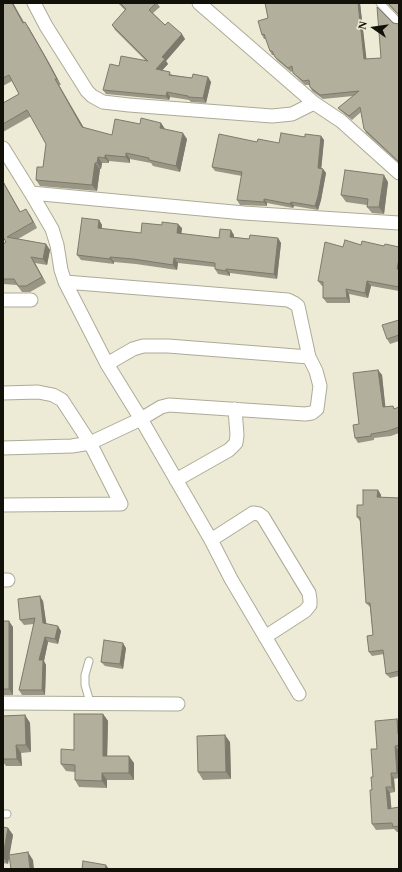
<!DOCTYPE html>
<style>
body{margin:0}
#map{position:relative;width:402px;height:872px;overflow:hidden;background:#edebd6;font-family:"Times New Roman",serif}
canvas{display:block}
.frame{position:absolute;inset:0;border:4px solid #111009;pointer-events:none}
.north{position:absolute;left:354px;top:8px;width:40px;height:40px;-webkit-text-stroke:3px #edebd6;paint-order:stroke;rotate:283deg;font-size:11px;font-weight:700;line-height:16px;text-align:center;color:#111009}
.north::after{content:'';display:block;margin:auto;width:14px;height:18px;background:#111009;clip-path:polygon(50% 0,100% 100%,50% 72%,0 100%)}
</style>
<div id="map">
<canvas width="402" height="872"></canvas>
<div class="frame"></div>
<div class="north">N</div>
</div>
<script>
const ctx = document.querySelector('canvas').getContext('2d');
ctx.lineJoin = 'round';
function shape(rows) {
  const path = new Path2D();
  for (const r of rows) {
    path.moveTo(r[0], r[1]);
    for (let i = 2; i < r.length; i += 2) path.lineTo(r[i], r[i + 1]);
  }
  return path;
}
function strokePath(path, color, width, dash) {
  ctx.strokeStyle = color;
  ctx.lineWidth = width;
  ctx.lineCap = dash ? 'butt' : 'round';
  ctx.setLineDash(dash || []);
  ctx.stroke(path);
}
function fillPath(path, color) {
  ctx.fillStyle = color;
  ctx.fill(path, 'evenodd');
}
const service = shape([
 [380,3,399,23],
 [89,661,85,675,85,685,90,702],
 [3,814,7,814]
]);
const minor = shape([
 [34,3,46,26,87,91,92,96,103,102,129,105,272,116,292,114,314,103],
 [199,3,314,103,341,121,399,173],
 [3,148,31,193,244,213,399,223],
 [31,193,52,229,57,245,61,270,65,282,107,364,141,419,211,540,231,579,299,694],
 [3,300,31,300],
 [107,364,133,349,143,346,168,346,309,357],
 [3,393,38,392,53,395,62,400,90,443,121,504,3,505],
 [3,448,72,446,90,443,141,419,161,407,169,405,305,414,312,413,317,409,320,386,316,371,309,357,298,306,294,303,288,300,65,282],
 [176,480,229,450,236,443,237,435,235,409],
 [211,540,253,513,259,514,263,517,309,593,310,600,310,605,305,611,265,637],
 [3,580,8,580],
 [3,703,178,704]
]);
const wall = shape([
 [3,3,13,3,24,22,29,28,48,61,61,85,59,85,83,128,112,135,140,124,161,123,165,129,187,139,180,172,153,166,151,163,130,159,130,163,109,161,109,163,102,163,101,169,100,169,97,191,40,186,36,180,43,167,46,144,31,116,3,132,3,103,19,94,12,81,3,86],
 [118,3,157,3,160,7,153,13,165,25,185,39,166,61,168,64,162,70,173,75,192,78,208,77,211,82,206,103,191,102,189,100,170,97,169,100,106,94,103,90,119,66,146,61,115,30,112,25,125,10],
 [265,3,360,3,366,59,381,58,393,23,399,24,399,163,366,133,364,129,361,112,352,120,341,111,338,108,353,96,323,99,312,91,309,85,305,85,293,73,293,71,291,72,277,60,274,55,272,55,270,51,266,39,264,39,262,35,268,18],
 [387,3,399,3,399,16],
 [321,136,324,140,321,168,323,169,326,173,321,200,318,210,294,206,293,208,267,203,267,206,240,205,237,200,242,176,215,171,212,167,257,142,279,143,305,137],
 [3,181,20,212,30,215,37,228,18,239,46,244,50,250,47,265,35,263,46,283,30,292,22,292,17,285,3,284,3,244,6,242,3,237],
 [388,182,384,214,372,213,367,207,367,205,346,202,341,195],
 [99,220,102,225,102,229,141,233,182,228,181,234,219,238,234,235,234,237,249,239,278,238,281,243,277,279,230,273,230,276,218,274,215,269,215,267,178,263,177,270,136,264,114,262,114,264,81,260,77,255],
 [361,245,399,247,399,291,371,286,368,298,349,294,350,303,327,303,323,298,323,286,322,286,318,281,343,247],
 [399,320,399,341,390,344,387,339],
 [378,370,382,375,385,407,393,406,395,409,399,407,399,433,391,436,374,438,374,440,358,443,355,438,359,424],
 [378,490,381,495,381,497,399,498,399,676,390,678,386,674,384,654,372,656,369,652,373,635,370,607,366,603,360,521,357,517,363,505],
 [43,601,46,624,61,631,58,644,48,642,44,661,46,665,45,695,22,695,19,690,34,624,24,625,20,620],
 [3,621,13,627,13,695,3,695],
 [126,648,123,669,105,666,101,662],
 [103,714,108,721,107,756,134,763,134,780,107,780,107,788,79,787,75,780,75,772,66,771,61,764],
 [25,715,30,723,31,752,21,753,22,766,6,766,3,762,3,716],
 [399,721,399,778,394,779,395,792,390,793,391,808,399,807,399,832,397,832,394,829,376,830,372,824,372,790,377,749],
 [230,742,231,779,203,780,198,772],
 [3,827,8,828,13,835,9,855,33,860,9,855,8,864,3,863]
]);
const shadedWall = shape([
 [12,3,13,3,27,29,23,23],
 [358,3,360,3,367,63,364,59],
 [25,22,29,28,48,61,61,85,57,79],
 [182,34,185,39,166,61,168,64,159,74,156,69,162,57],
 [208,77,211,82,206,103,203,98],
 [55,79,59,85,87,133,82,127],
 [167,92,170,97,169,100,166,96],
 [161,123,165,129,160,128],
 [183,133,187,139,180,172,176,166],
 [321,136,324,140,321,172,318,168],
 [126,153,130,159,130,163,126,157],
 [105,155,109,161,109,163,105,158],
 [98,157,102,163,101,169,97,163],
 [95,163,100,169,97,191,92,185],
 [323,169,326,173,321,200,318,210,315,206],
 [384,175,388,182,384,214,379,207],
 [3,181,24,218,20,212,3,182],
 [264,199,267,203,267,206,264,202],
 [291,202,294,206,293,208,290,204],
 [26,209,30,215,37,228,33,222],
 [99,220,102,225,101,233,98,228],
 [178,224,182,228,181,238,177,233],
 [231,230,234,235,234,241,230,237],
 [278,238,281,243,277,279,274,274],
 [46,244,50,250,47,265,43,259],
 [31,257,35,263,46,283,42,277],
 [110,257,114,262,114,264,110,259],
 [174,258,178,263,177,270,173,265],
 [399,259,399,272,397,269],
 [226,269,230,273,230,276,226,271],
 [367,281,371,286,368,298,365,293],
 [346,289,349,294,350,303,347,298],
 [378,370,382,375,386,412,383,407],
 [378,490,381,495,380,501,377,497],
 [40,596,43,601,47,628,43,623],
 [9,621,13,627,13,695,9,689],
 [58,626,61,631,58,644,55,639],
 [45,637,48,642,44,661,46,665,45,695,42,690,39,660],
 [123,643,126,648,123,669,120,664],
 [103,714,108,721,107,763,103,756],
 [25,715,30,723,31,752,26,745],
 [397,719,399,721,399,735,398,734],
 [225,735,230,742,231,779,226,772],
 [16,745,21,753,22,766,17,759],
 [395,746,399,751,399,775,397,773],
 [129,756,134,763,134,780,129,773],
 [102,773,107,780,107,788,102,781],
 [391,773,394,779,395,792,392,787],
 [386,787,390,793,392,814,388,809],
 [8,828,13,835,8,864,3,857],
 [28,852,33,860,34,869,30,869],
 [106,865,109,869,105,869]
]);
const building = shape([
 [3,3,12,3,23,23,25,22,44,55,57,79,55,79,82,127,112,135,115,119,140,124,141,118,161,123,160,128,183,133,176,166,149,160,149,158,126,153,126,157,105,155,105,158,98,157,97,163,95,163,92,185,36,180,37,167,43,167,46,144,27,110,3,124,3,103,19,94,9,75,3,78,3,3],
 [120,3,156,3,149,10,165,25,168,22,182,34,162,57,165,59,156,69,170,72,169,75,192,78,193,74,208,77,203,98,188,97,188,96,167,92,166,96,103,90,110,64,119,66,121,56,148,61,112,25,126,9,120,3],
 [265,3,358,3,364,59,381,58,377,7,393,23,399,24,399,162,364,129,360,107,349,116,338,108,359,91,320,95,310,87,309,80,303,81,293,73,292,66,288,68,275,57,272,51,270,51,264,34,262,35,258,21,268,18,265,3],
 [388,3,399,3,399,15,388,3],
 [281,133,305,137,305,134,321,136,318,168,323,169,318,196,315,206,291,202,290,204,264,199,264,202,237,200,242,172,212,167,219,134,257,142,258,139,279,143,281,133],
 [345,170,384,175,379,207,367,207,368,199,341,195,345,170],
 [3,182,20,212,26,209,33,222,7,237,46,244,43,259,31,257,42,277,26,286,18,286,14,279,3,279,3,244,6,242,3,237,3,182],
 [82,218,99,220,98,228,141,233,142,223,162,225,162,222,178,224,177,233,219,238,220,229,231,230,230,237,249,239,250,235,278,238,274,274,226,269,226,271,215,269,215,263,174,258,173,265,133,259,110,257,110,259,77,255,82,218],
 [345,240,361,245,362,241,384,246,385,244,399,247,399,259,397,269,399,269,399,287,367,281,365,293,346,289,347,298,323,298,323,282,318,281,325,242,343,247,345,240],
 [399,320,399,335,387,339,382,325,399,320],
 [378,370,383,407,393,406,394,409,399,407,399,427,388,431,371,434,371,436,355,438,353,425,359,424,353,373,378,370],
 [363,490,378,490,377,497,399,498,399,671,386,674,383,650,369,652,367,636,373,635,370,603,366,603,360,517,357,517,357,505,363,505,363,490],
 [40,596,43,623,58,626,55,639,45,637,39,660,43,660,42,690,19,690,35,618,20,620,18,599,40,596],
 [3,621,9,621,9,689,3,689,3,621],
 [104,640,123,643,120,664,101,662,104,640],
 [74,714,103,714,103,756,129,756,129,773,102,773,102,781,75,780,75,765,61,764,61,749,74,750,74,714],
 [25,715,26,745,16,745,17,759,3,759,3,716,25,715],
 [397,719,398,734,399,734,399,745,395,746,397,773,391,773,392,787,386,787,388,809,399,807,399,826,393,827,392,823,372,824,370,790,372,790,371,777,373,777,371,749,377,749,375,721,397,719],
 [225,735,226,772,198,772,197,736,225,735],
 [3,827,8,828,3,856,3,827],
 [28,852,30,869,11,869,9,855,28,852],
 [83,861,106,865,105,869,82,869,83,861]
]);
strokePath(service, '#adab97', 9);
strokePath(minor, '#adab97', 15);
strokePath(service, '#fff', 7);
strokePath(minor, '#fff', 13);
fillPath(wall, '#999686');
fillPath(shadedWall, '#7d7a6d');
fillPath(building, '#b2af9c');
strokePath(building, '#7d7a6d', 1);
</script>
